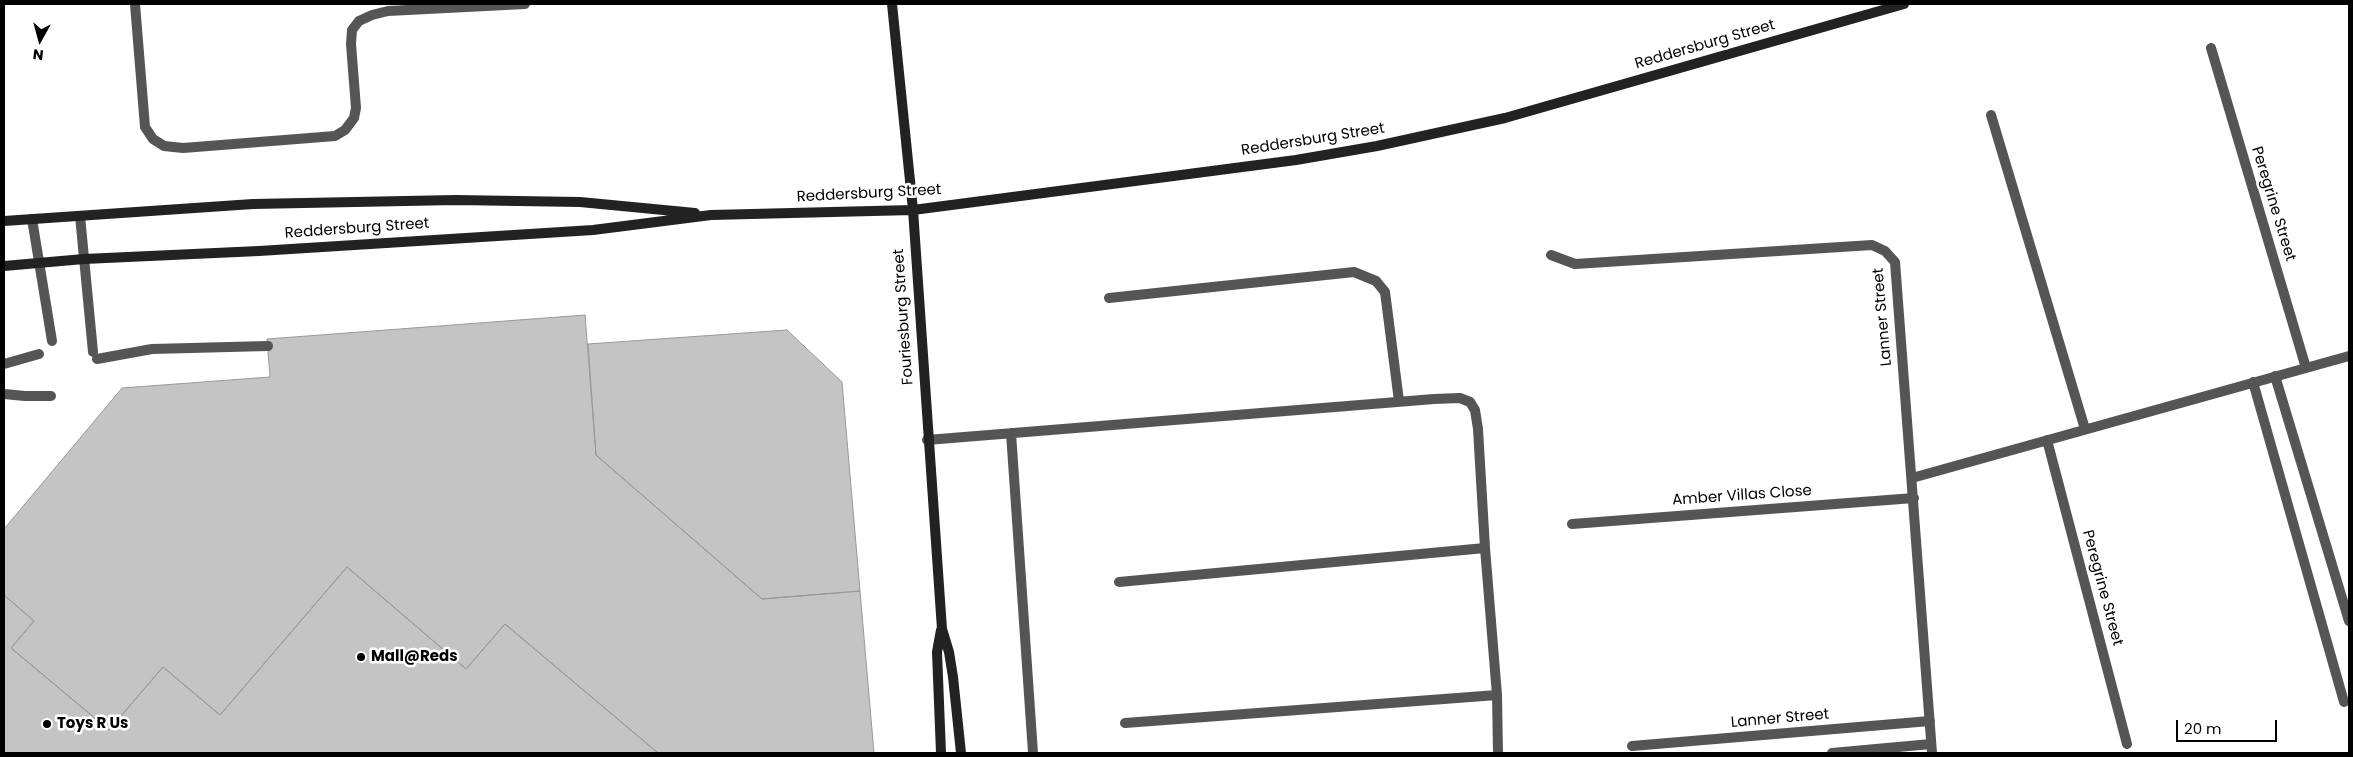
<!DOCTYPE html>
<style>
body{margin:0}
#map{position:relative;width:2353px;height:757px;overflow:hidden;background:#fff;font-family:Poppins,sans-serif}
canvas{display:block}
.frame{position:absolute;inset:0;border:5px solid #000;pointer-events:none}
.north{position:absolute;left:15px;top:15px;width:50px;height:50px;-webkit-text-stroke:4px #fff;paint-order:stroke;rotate:187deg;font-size:14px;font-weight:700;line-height:20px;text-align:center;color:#000}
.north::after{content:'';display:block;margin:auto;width:18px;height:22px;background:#000;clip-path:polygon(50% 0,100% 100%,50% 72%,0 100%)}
.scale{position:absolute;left:2176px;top:720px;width:101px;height:22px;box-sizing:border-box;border:2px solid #000;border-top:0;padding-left:6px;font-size:15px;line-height:18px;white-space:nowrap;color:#000;-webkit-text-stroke:4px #fff;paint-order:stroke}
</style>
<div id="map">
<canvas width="2353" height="757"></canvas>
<div class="frame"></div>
<div class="north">N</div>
<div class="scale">20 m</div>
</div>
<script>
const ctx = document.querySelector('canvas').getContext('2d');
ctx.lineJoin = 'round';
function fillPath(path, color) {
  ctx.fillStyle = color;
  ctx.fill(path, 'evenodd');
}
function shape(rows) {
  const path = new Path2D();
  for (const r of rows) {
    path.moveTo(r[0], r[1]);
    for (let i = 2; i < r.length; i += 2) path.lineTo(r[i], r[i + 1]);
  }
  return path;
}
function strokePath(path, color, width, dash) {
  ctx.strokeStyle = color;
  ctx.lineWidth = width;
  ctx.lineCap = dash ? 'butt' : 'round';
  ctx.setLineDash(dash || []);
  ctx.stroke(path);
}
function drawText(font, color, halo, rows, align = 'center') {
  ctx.font = font + ' Poppins,sans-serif';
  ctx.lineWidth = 5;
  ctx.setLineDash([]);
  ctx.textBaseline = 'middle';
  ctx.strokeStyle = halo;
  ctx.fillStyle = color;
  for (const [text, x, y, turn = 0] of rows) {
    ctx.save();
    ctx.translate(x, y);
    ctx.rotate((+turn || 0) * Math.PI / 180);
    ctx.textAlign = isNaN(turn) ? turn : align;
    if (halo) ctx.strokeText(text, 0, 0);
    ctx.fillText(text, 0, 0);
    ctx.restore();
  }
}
const building = shape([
 [585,315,596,455,762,599,860,591,874,753,658,753,505,624,466,669,347,567,220,715,163,667,109,730,11,648,34,621,4,595,4,529,122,388,270,377,267,339,585,315],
 [787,330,842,382,860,591,762,599,596,455,588,344,787,330],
 [347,567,466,669,505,624,658,753,4,753,4,595,34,621,11,648,109,730,163,667,220,715,347,567]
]);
const lane = shape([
 [80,216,93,352],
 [32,219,52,341],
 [97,359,152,349,268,346],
 [4,364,39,354],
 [4,394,25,396,51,396]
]);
const street = shape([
 [135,4,145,127,153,139,164,146,183,148,335,136,345,130,354,118,356,108,351,44,352,30,359,21,372,15,388,11,525,4],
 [2211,48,2306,368],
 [1991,115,2085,429],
 [1551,255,1575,264,1872,245,1885,251,1895,262,1932,753],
 [1109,298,1354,272,1376,281,1385,292,1399,401],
 [2275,376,2349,621],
 [2253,382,2344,702],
 [1011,433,1033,753],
 [927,440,1434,399,1460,398,1470,402,1475,410,1478,429,1485,548,1497,695,1498,753],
 [2047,440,2127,744],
 [1912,478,2349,356],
 [1572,524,1914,498],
 [1119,582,1485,548],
 [1125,723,1497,695],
 [1632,746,1930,721],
 [1832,753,1931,744]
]);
const secondary = shape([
 [892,4,913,210,942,629,949,652,953,677,961,753],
 [4,221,253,204,456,200,580,202,695,213],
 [4,266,84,259,259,251,593,230,711,215,913,210,1296,160,1377,146,1505,118,1904,4],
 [941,753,937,652,941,630]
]);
const markers = [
 [361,657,5,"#000"],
 [47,724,5,"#000"]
];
const streetNames = [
 ["Reddersburg Street",1705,45,-16],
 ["Reddersburg Street",1313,140,-9],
 ["Reddersburg Street",869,194,-3],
 ["Peregrine Street",2273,204,73],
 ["Reddersburg Street",357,229,-4],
 ["Fouriesburg Street",904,317,-94],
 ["Lanner Street",1883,317,-95],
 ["Amber Villas Close",1742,496,-4],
 ["Peregrine Street",2102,588,75],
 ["Lanner Street",1780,719,-5]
];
const poiNames = [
 ["Mall@Reds",371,657],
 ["Toys R Us",57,724]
];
fillPath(building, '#c4c4c4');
strokePath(building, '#999', 1);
strokePath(lane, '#555', 10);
strokePath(street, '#555', 10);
strokePath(secondary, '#222', 10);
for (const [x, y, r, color] of markers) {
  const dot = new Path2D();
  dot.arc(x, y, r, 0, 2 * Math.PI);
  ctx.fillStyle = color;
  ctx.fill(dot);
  strokePath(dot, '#fff', 2);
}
drawText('15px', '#000', '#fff', streetNames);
drawText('bold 15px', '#000', '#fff', poiNames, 'left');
</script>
